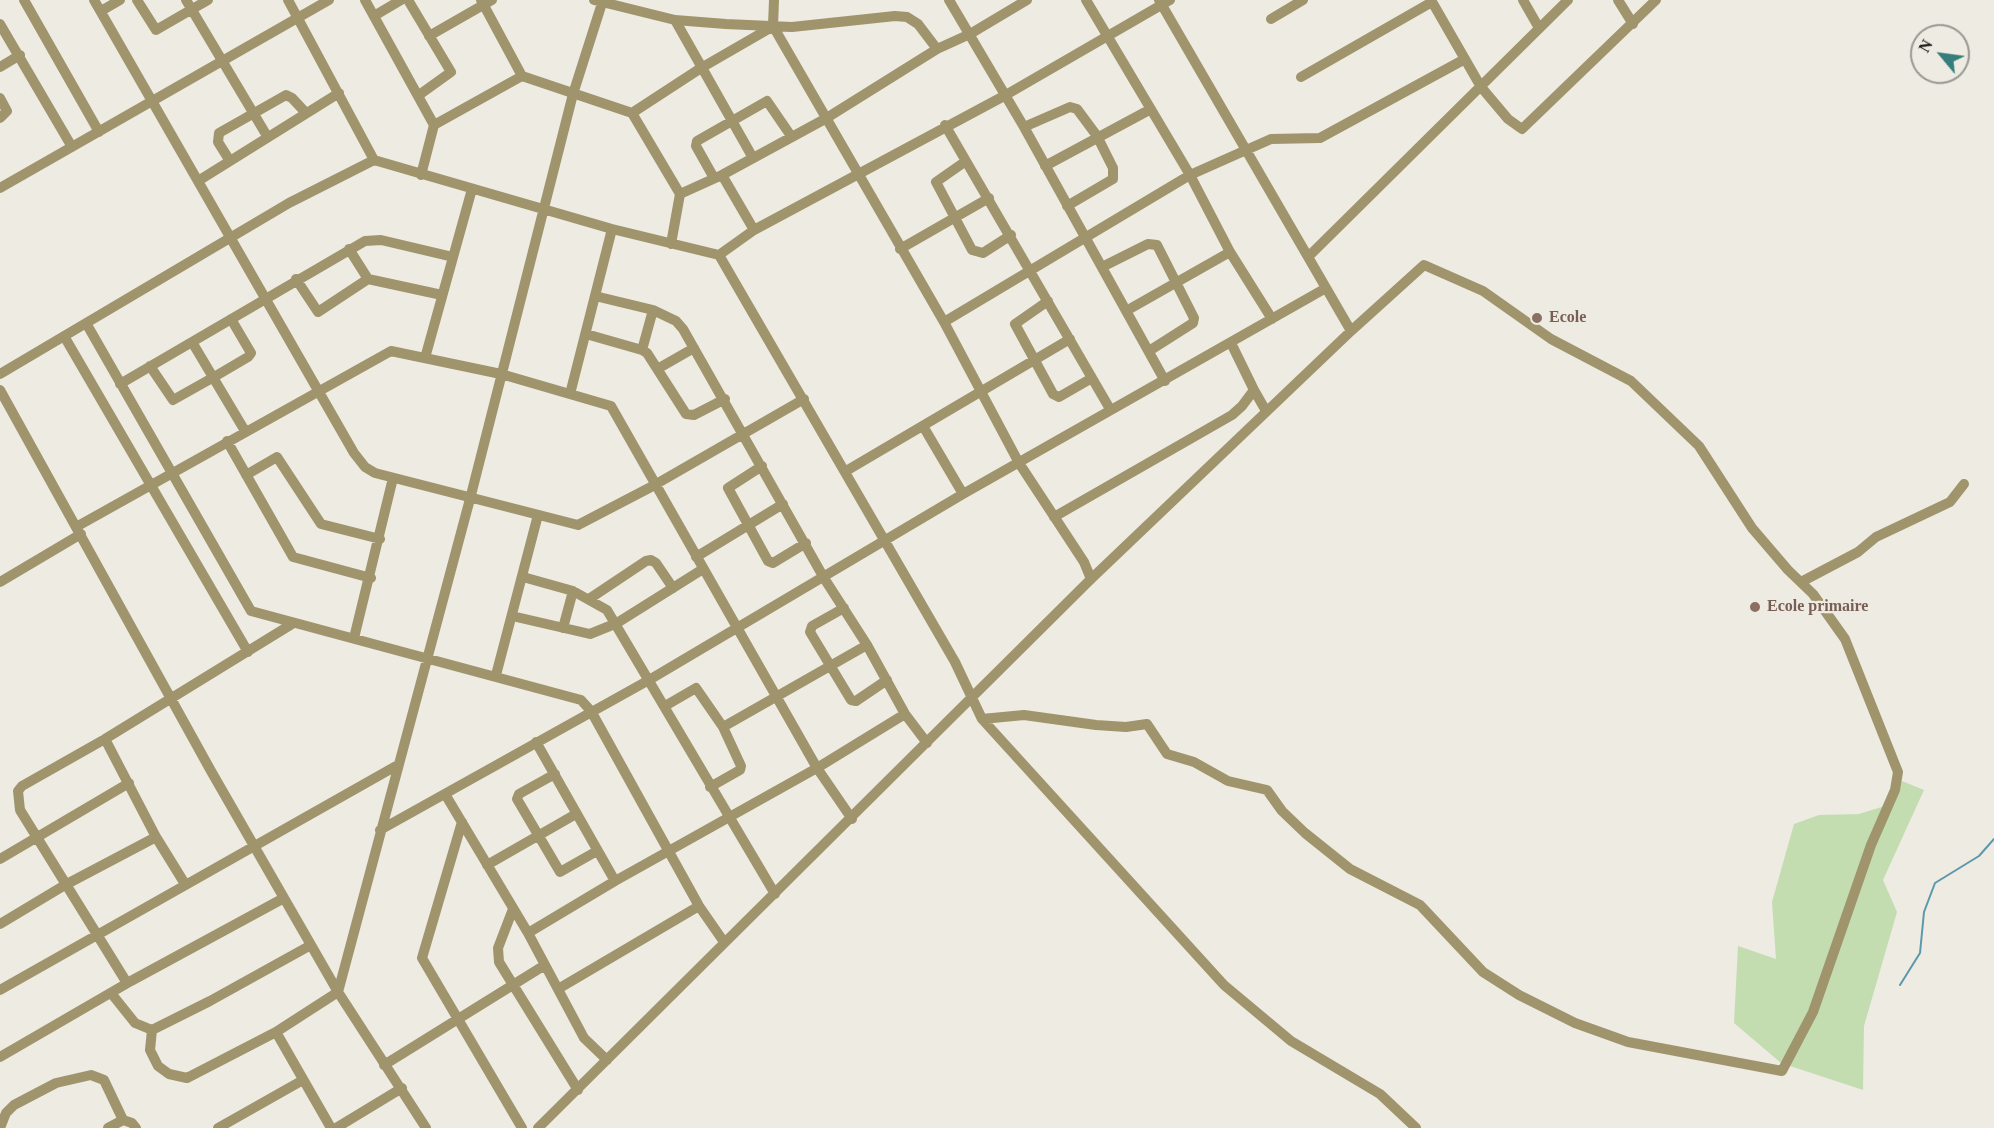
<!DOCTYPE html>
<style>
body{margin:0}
#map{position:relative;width:1994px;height:1128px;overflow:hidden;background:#edebe2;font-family:Georgia,serif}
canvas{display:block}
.north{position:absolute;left:1910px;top:24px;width:60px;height:60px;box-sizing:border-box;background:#edebe2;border:2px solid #999891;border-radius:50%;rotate:299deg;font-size:16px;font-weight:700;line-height:24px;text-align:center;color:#1c1b18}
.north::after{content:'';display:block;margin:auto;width:21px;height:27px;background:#357e7b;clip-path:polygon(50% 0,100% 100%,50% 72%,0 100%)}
</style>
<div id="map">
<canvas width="1994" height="1128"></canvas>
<div class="north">N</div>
</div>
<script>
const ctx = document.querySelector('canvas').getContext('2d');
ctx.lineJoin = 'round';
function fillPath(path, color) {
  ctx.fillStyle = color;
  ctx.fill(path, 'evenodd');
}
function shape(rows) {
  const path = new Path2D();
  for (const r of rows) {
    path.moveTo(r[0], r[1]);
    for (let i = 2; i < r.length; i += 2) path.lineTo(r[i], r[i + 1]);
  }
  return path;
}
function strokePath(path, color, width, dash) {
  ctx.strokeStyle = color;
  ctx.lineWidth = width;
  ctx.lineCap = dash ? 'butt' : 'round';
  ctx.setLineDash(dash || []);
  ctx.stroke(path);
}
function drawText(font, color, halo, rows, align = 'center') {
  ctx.font = font + ' Georgia,serif';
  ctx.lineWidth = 4.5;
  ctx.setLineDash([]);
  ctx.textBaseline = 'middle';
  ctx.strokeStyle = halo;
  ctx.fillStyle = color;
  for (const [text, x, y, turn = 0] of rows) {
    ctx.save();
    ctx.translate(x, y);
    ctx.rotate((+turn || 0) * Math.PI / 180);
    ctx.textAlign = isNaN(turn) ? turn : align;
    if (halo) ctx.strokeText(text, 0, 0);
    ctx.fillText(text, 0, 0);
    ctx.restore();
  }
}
const green = shape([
 [1902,781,1924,790,1883,880,1897,912,1864,1026,1863,1090,1781,1063,1734,1023,1738,946,1776,959,1772,902,1794,824,1819,815,1859,814,1888,805]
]);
const stream = shape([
 [1900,985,1920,953,1924,912,1935,883,1979,856,1994,839]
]);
const minor = shape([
 [24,0,99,132],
 [94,0,354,453,365,467,375,473,578,525,651,487,804,399],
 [137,0,156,30,208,0],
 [186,0,267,136],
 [288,0,374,160,612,229,719,255,754,230,1004,96,1170,0],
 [365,0,434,125,421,175],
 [408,0,451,72,419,95],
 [481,0,522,76,632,113,680,194,671,244],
 [594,0,675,20,726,24,792,27,895,16,907,17,918,24,937,49],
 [774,0,773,26,944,322,1019,463,1084,562,1091,579],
 [949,0,1024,127,1165,381],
 [1086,0,1190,175,1230,252,1272,319],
 [1159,0,1351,331],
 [1431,0,1481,87,1508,119,1522,129,1656,0],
 [1523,0,1539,28],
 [1618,0,1633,24],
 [101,11,120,0],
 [374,16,401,0],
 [1271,19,1303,0],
 [675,20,753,158],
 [0,24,72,147],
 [429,36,492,0],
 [0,67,20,55],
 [1301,77,1432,2],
 [0,98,7,111,0,118],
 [632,113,701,68,772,27],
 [434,125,522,76],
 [945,125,1110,409],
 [1024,127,1070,107,1077,109,1097,136,1113,168,1113,179,1067,206],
 [230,161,218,142,219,133,286,95,292,98,306,113],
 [966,161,936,182,972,250,983,253,1011,235],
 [1045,166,1151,109],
 [722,175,754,230],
 [714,178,696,146,697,141,767,101,791,136],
 [198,181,339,93],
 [0,188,329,0],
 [680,194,722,175,825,119,937,49,970,34,1027,0],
 [349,249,368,279,442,295],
 [900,249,989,198],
 [719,255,955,662,982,719,1224,985,1291,1041,1380,1094,1416,1128],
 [1308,257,1568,0],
 [1102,267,1148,244,1157,245,1194,318,1193,323,1149,351],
 [296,279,318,312,368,279],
 [595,296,653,310,676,321,683,329,824,578,867,645,905,714,927,743],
 [1048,301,1015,324,1053,394,1059,397,1092,378],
 [1126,311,1230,252],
 [944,322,1190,175,1271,139,1320,138,1465,59],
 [86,323,251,611,581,700,591,711,699,906,724,942],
 [586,334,642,350,647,353,686,414,694,415,725,399],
 [64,336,248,652],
 [192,342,245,431],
 [642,350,653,310],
 [425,358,472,189],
 [150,366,173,400,214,377,248,357,251,353,231,319],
 [659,368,694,348],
 [0,374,289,203,374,160],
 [120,384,365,241,381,240,453,257],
 [0,390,211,771,338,992,426,1128],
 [1254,390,1266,411],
 [570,394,612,229],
 [923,426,963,494],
 [227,441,293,557,371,578],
 [762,466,728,488,768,561,773,563,806,543],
 [846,471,1070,339],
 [246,475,277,457,321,524,380,539],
 [1054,517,1232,415,1242,406,1254,390,1231,343],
 [76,527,391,351,501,374,611,406,817,768,852,819],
 [696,557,783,504],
 [523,577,573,591,607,610,775,894],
 [0,582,81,534],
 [1801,582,1858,552,1876,537,1950,502,1964,484],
 [589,599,646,561,651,560,656,563,673,588],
 [844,608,812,626,810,632,851,700,856,701,887,680],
 [512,616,590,634,617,623,703,569],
 [563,628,573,591],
 [354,638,393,478],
 [496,675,538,515],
 [665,706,696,688,723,727,741,766,740,770,710,787],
 [723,727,867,645],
 [105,739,292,624],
 [536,742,615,881],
 [555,774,519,794,517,799,560,872,597,851],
 [445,794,528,933,584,1038,607,1060],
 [462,822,422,958,522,1128],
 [380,830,649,680,963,494,1326,288],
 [0,859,129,783],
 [487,865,576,814],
 [513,909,498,948,499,962,578,1090],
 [0,924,65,885,156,837,185,884],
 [528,933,615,881,817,768,905,714],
 [127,983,20,810,18,791,22,786,105,739,156,837],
 [558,989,699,906],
 [0,990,396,766],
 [111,993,135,1023,152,1030,210,1001,311,945],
 [152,1030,150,1050,158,1066,169,1074,187,1078,276,1032,338,992,470,499,573,94,603,0],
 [276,1032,331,1128],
 [0,1057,131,981,284,898],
 [384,1065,545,965],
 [0,1128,6,1113,14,1105,56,1083,91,1075,104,1080,123,1120],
 [108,1128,123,1120,132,1123,136,1128],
 [218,1128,303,1080],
 [336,1128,402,1088],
 [538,1128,1091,579,1351,331,1424,265,1483,291,1551,339,1631,381,1699,446,1752,528,1788,570,1813,594,1845,639,1898,772,1895,790,1871,845,1813,1012,1782,1071,1628,1042,1575,1023,1519,995,1483,972,1420,905,1350,869,1305,833,1282,811,1267,790,1228,781,1194,762,1167,754,1147,724,1126,727,1096,725,1024,715,982,719]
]);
const markers = [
 [1537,318,6,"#8d6e63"],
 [1755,607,6,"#8d6e63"]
];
const educationNames = [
 ["Ecole",1549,318],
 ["Ecole primaire",1767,607]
];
fillPath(green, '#c3ddb1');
strokePath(stream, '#5c98ac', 2);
strokePath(minor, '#9f946b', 10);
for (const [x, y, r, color] of markers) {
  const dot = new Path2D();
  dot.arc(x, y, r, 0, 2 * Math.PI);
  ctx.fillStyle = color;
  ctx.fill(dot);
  strokePath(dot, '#edebe2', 2);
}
drawText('bold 16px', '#785e54', '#edebe2', educationNames, 'left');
</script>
